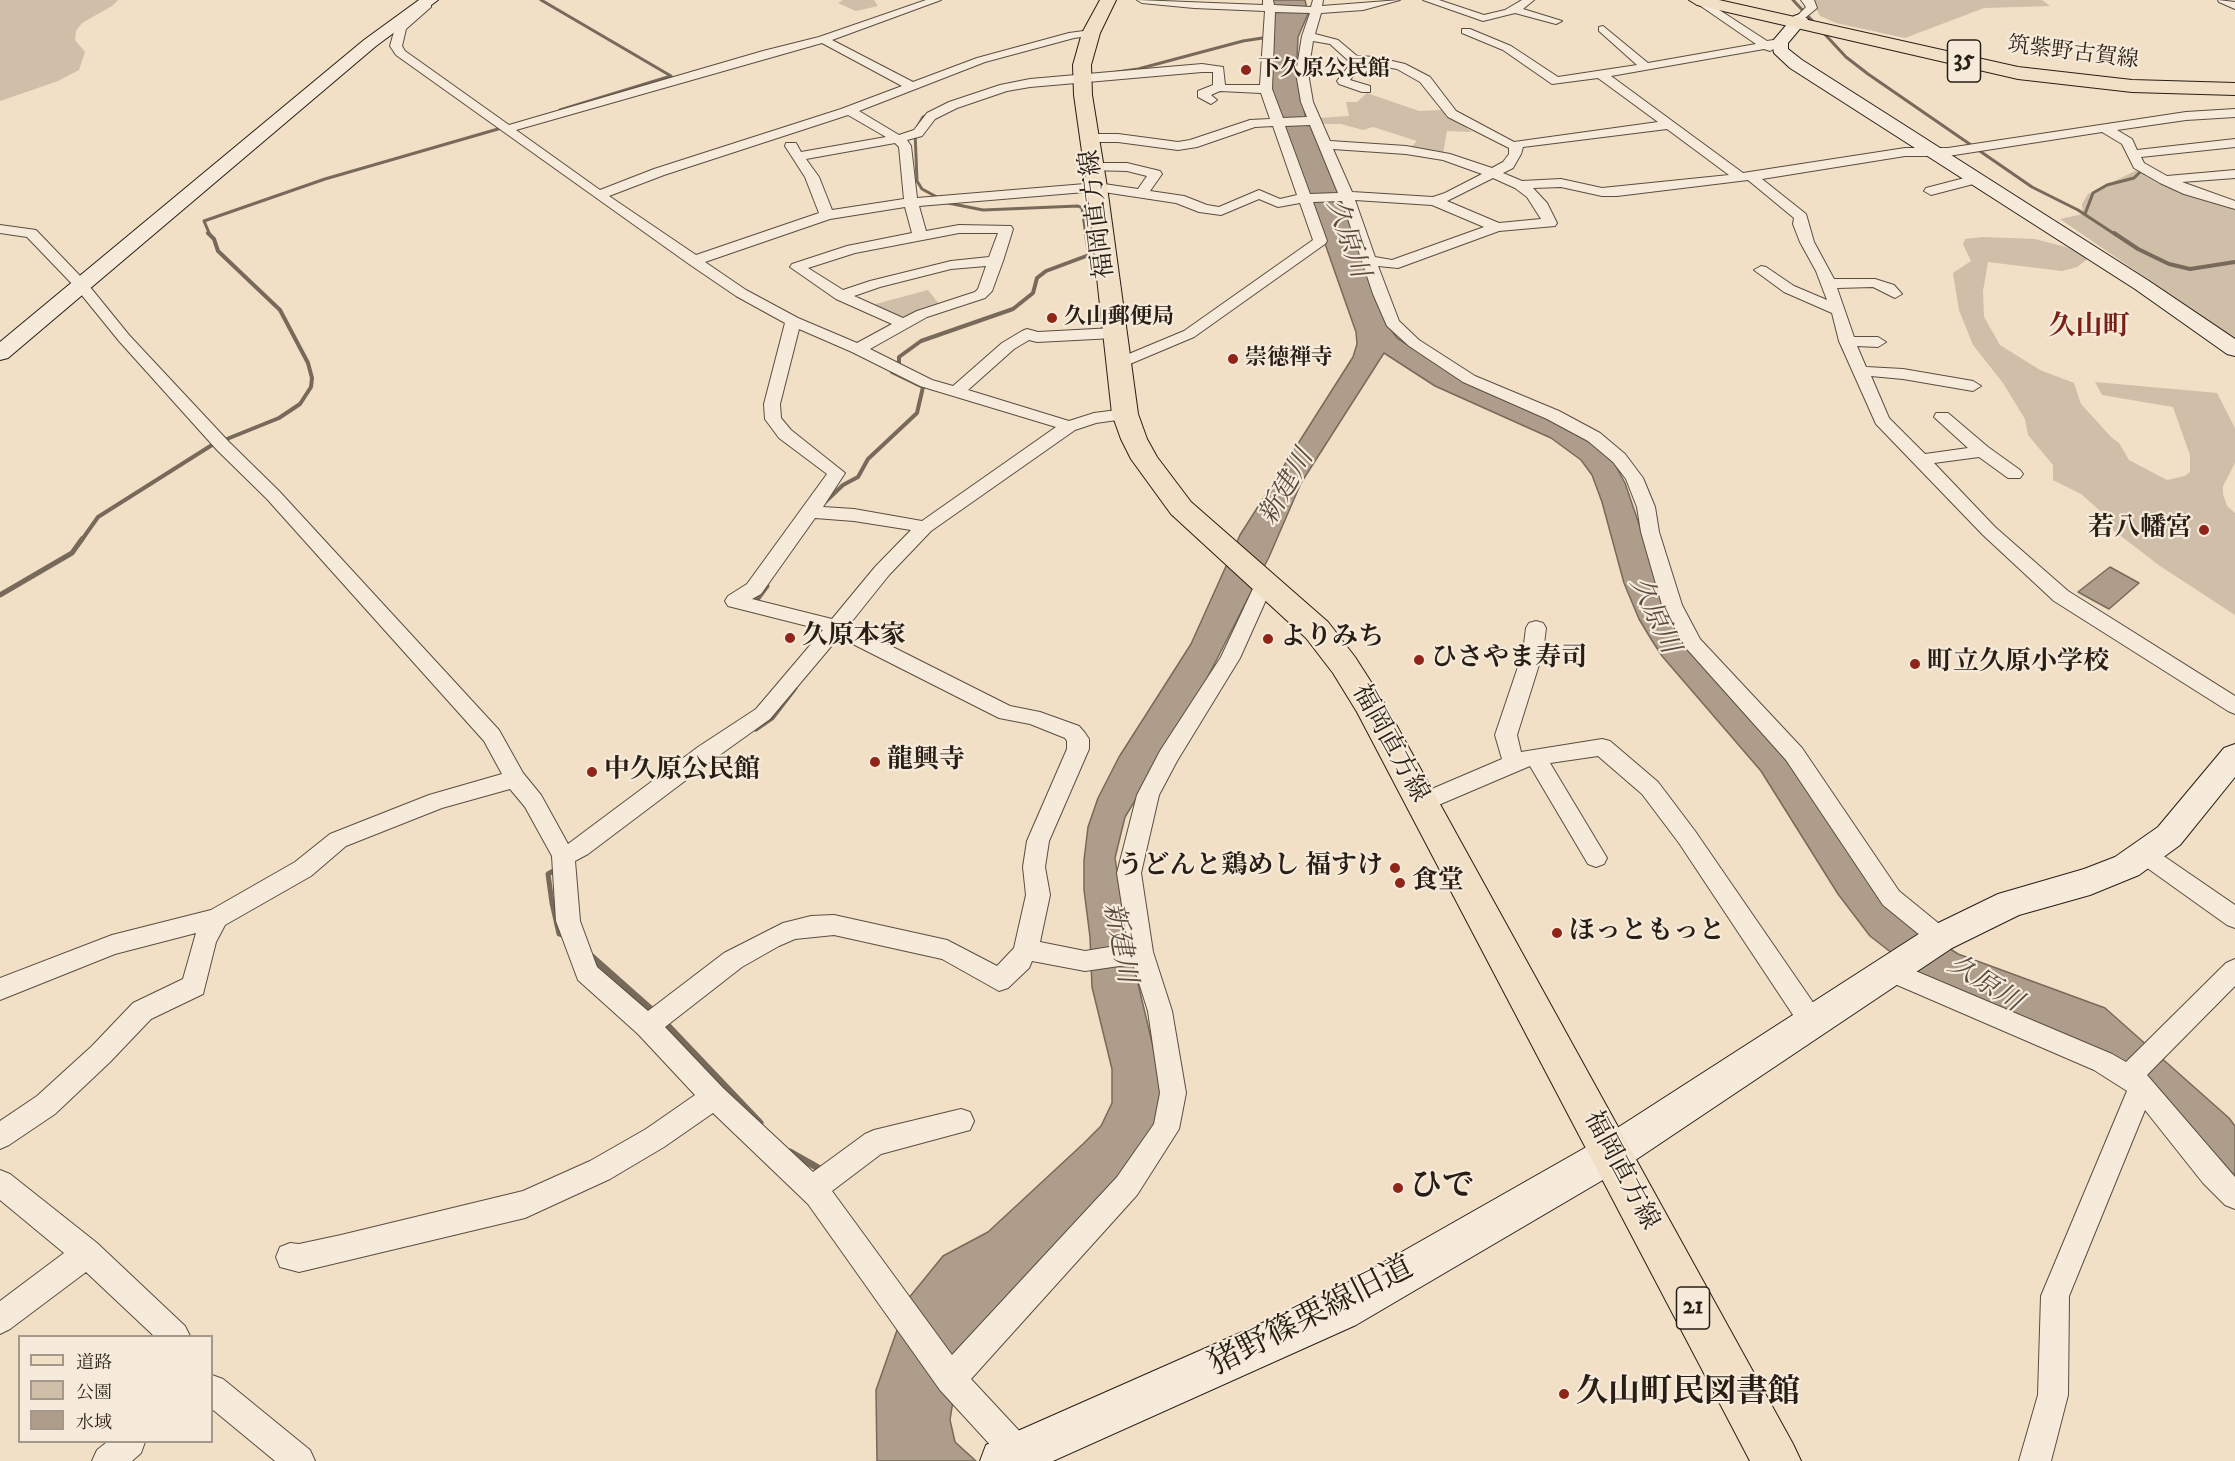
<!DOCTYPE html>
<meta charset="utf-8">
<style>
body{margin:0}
#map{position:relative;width:2235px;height:1461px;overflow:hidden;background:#f1dfc6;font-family:"IM FELL DW Pica","Noto Serif JP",serif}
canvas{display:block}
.legend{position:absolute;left:18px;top:1335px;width:195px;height:108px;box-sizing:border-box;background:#f6eada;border:2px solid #a4988b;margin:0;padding:8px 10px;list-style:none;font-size:18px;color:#281e15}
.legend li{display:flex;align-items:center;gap:12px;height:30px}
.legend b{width:30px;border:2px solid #a4988b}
</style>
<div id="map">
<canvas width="2235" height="1461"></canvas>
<ul class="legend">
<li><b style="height:8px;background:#f1dfc6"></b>道路</li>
<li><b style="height:16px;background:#cfbea8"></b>公園</li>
<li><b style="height:16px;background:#ad9d8a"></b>水域</li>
</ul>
</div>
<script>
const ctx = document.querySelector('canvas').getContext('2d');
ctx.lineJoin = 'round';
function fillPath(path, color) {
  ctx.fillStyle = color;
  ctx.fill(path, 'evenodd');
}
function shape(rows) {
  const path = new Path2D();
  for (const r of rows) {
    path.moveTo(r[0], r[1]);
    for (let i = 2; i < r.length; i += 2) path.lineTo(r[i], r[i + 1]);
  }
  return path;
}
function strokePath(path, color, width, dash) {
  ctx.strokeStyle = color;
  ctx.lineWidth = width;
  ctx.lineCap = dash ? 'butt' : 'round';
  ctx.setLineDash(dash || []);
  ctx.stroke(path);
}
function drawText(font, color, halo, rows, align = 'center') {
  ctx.font = font + ' "IM FELL DW Pica","Noto Serif JP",serif';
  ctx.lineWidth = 4.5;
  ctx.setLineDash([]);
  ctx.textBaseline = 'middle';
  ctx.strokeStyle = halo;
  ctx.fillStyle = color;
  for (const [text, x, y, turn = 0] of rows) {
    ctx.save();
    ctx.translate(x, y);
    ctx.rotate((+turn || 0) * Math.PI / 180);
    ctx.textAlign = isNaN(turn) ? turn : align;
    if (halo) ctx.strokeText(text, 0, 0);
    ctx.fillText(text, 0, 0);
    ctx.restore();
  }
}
const green = shape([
 [0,0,118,0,112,6,82,23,76,31,75,40,85,52,79,70,58,81,0,101],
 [843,0,874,0,878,6,856,11,838,3],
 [1810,0,2042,0,2050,6,1984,8,1905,38,1836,23,1820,16,1814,4],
 [1367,93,1419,111,1442,110,1472,132,1447,131,1443,154,1410,148,1417,141,1373,127,1363,130,1341,124,1320,124,1318,118,1349,116,1346,102,1357,102],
 [2137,170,2158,181,2235,206,2235,339,2060,219,2083,214,2082,204,2088,194],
 [1983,237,2035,239,2066,247,2089,258,2077,267,2062,271,1988,262,1983,291,1984,317,2000,345,2040,370,2074,383,2081,404,2112,438,2119,443,2129,460,2167,480,2185,476,2190,472,2190,455,2173,407,2102,395,2095,382,2217,393,2235,428,2235,463,2223,486,2223,494,2227,506,2235,513,2235,615,2160,566,2113,530,2106,516,2081,494,2053,480,2053,465,2028,435,2025,419,2003,383,1973,345,1959,310,1953,273,1971,261,1963,244,1965,239],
 [928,290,939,304,898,318,872,305]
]);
const water = shape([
 [1272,0,1305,0,1308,14,1298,37,1297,58,1300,90,1305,115,1324,154,1386,323,1397,338,1464,381,1550,418,1588,440,1612,459,1625,483,1677,636,1777,747,1817,805,1906,920,1958,954,2105,1008,2229,1118,2235,1126,2235,1176,2157,1090,1924,978,1870,936,1838,894,1761,771,1662,656,1651,639,1639,619,1624,583,1602,502,1592,475,1581,460,1551,438,1435,386,1384,353,1301,483,1269,557,1192,708,1125,817,1115,858,1129,946,1161,1080,1162,1105,1155,1131,1134,1165,961,1350,950,1420,955,1442,976,1461,877,1461,876,1390,908,1299,943,1256,988,1232,1083,1144,1101,1126,1112,1103,1112,1069,1092,987,1090,937,1084,890,1084,860,1088,827,1098,798,1119,757,1191,644,1240,535,1353,357,1357,344,1356,332,1337,278,1270,86,1272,0],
 [2110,567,2139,583,2109,609,2078,592,2110,567]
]);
const streamFar3 = shape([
 [541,0,671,76,560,110],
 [1793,0,1846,57,1868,74,2032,187,2078,210,2116,235],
 [1117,72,1138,69,1243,41,1269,37],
 [931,113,923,117,915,131,917,181,922,189,948,203,983,210,1078,206,1082,208,1086,235],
 [2085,214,2093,193,2107,185,2134,178,2141,171,2144,173],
 [210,235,204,221,325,179,505,127]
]);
const streamFar2 = shape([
 [2114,233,2138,249,2169,264,2190,269,2235,262],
 [823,504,843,485,858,477,868,459,917,413,923,387,892,372,899,365,899,357,921,341,1013,309,1033,293,1037,278,1046,271,1089,255,1086,233],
 [81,541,98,517,212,445,279,418,300,404,311,387,312,378,308,363,280,310,218,251,214,239,208,233]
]);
const streamFar1 = shape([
 [0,595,72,553,82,539],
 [753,605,767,586],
 [756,729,772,718,795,688],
 [557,869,548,874,552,903,559,934,568,937]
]);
const stream = shape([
 [592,957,654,1012],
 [663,1021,760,1123],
 [790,1152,820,1169]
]);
const street = shape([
 [926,0,941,0,832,40,913,82,977,58,1069,33,1091,30,1097,33,1095,35,1074,38,985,62,859,111,899,135,914,130,927,113,949,102,1000,85,1030,79,1202,64,1223,67,1225,85,1260,85,1265,11,1194,8,1142,3,1137,0,1263,5,1263,0,1273,0,1274,5,1311,7,1313,0,1323,0,1322,6,1400,0,1363,10,1321,13,1315,34,1338,40,1357,56,1375,57,1405,64,1430,77,1456,111,1514,142,1658,122,1598,78,1552,84,1503,50,1462,33,1462,29,1470,29,1511,46,1558,77,1637,65,1599,31,1599,27,1603,26,1648,63,1756,44,1692,0,1704,0,1767,41,1780,39,1786,42,1770,51,1764,49,1611,76,1743,173,1905,148,1948,148,2186,112,2235,109,2235,117,2186,120,2117,130,2132,139,2137,150,2235,139,2235,147,2141,157,2144,163,2167,176,2235,170,2235,178,2182,182,2235,201,2235,209,2184,194,2160,183,2134,168,2122,144,2102,132,1948,156,1905,156,1762,179,1806,214,1814,242,1834,279,1875,279,1894,285,1902,294,1895,298,1873,287,1837,288,1854,337,1878,337,1886,342,1878,347,1857,346,1866,367,1903,369,1973,381,1981,386,1973,391,1903,379,1871,376,1889,418,1925,454,1968,448,1934,417,1936,413,1948,413,1988,447,2020,470,2023,474,2020,478,2008,478,1979,457,1934,463,1995,527,2068,591,2235,696,2235,714,2228,711,2054,601,1983,535,1876,424,1839,341,1832,313,1784,292,1754,270,1761,266,1766,267,1794,286,1827,300,1816,271,1800,242,1793,224,1794,218,1748,180,1617,196,1602,196,1561,187,1533,188,1547,203,1557,223,1555,226,1499,231,1398,268,1378,266,1399,321,1419,340,1475,376,1559,411,1600,433,1625,454,1643,478,1655,507,1659,532,1682,605,1700,639,1802,748,1899,891,1948,931,1952,938,1948,945,1940,948,1932,945,1883,905,1786,760,1686,648,1662,605,1641,532,1637,507,1626,479,1613,462,1588,441,1547,419,1463,382,1409,346,1387,326,1373,294,1342,201,1313,202,1327,241,1325,244,1194,337,1118,369,1112,367,1110,364,1112,361,1184,331,1313,240,1300,203,1278,207,1259,199,1221,215,1199,212,1176,203,1097,191,919,206,926,231,959,225,1011,226,1013,229,1003,261,992,291,985,298,927,317,870,349,932,380,953,386,1002,343,1022,331,1027,329,1038,332,1114,328,1122,333,1114,338,1037,342,1029,340,1014,349,968,390,1069,421,1094,413,1125,409,1133,414,1131,418,1096,423,1075,430,931,531,889,575,849,625,1010,706,1040,712,1079,726,1085,733,1089,739,1089,749,1049,841,1045,867,1050,895,1040,942,1085,951,1128,944,1117,873,1137,795,1160,751,1221,657,1258,578,1265,576,1272,578,1274,582,1240,658,1177,761,1159,795,1141,873,1153,952,1172,1011,1186,1093,1179,1129,1137,1195,971,1379,1037,1450,1042,1461,1005,1461,940,1390,808,1204,713,1113,664,1147,610,1179,525,1218,299,1272,280,1267,276,1257,280,1247,290,1243,299,1244,341,1235,523,1191,590,1161,646,1129,695,1095,638,1034,578,980,556,921,552,856,525,807,510,789,442,808,346,846,311,876,225,925,216,942,203,994,151,1019,110,1062,55,1114,9,1145,0,1149,0,1121,37,1096,92,1046,133,1003,183,979,196,933,115,954,0,1000,0,978,112,935,211,910,295,862,330,834,429,795,502,774,484,741,267,499,217,450,119,341,76,288,27,237,0,233,0,225,36,230,86,282,129,335,229,442,279,491,499,730,523,773,541,795,568,844,698,747,756,709,823,630,728,606,725,601,728,596,747,584,827,474,779,438,765,419,764,404,785,323,736,296,689,264,396,55,390,46,395,28,423,3,431,3,431,7,406,29,402,46,405,51,509,125,763,51,819,37,926,0],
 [1275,12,1310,13,1302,36,1296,73,1301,102,1307,117,1283,118,1272,89,1275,12],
 [1313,41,1330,44,1351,63,1337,81,1339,84,1362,92,1370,92,1370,86,1350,80,1363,63,1397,69,1420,82,1448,117,1509,148,1509,154,1503,162,1492,168,1450,154,1406,146,1330,141,1313,102,1308,73,1313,41],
 [822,43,902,86,841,109,654,169,600,190,516,130,822,43],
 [1202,72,1213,72,1213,85,1198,91,1198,97,1211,104,1217,100,1211,95,1220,91,1261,93,1270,119,1250,120,1190,140,1178,142,1118,134,1090,134,1084,138,1090,142,1118,142,1178,150,1197,147,1255,127,1273,126,1297,195,1280,199,1259,190,1219,207,1207,205,1184,196,1150,191,1162,174,1160,171,1127,163,1094,163,1089,164,1087,167,1089,170,1127,171,1147,176,1138,189,1097,183,917,198,911,146,907,140,922,136,935,119,957,108,1007,91,1030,87,1202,72],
 [848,115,886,137,801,152,796,143,786,143,785,146,805,177,819,213,696,255,609,196,664,175,848,115],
 [1310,125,1338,193,1310,194,1285,126,1310,125],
 [1667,129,1729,175,1602,188,1561,179,1522,181,1503,173,1513,168,1521,154,1523,147,1667,129],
 [895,143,899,147,904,199,832,210,819,177,806,159,895,143],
 [1333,149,1406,154,1443,160,1482,174,1445,193,1433,197,1352,192,1333,149],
 [1493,178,1515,188,1527,197,1541,219,1499,223,1447,201,1493,178],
 [1355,200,1432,205,1484,227,1392,260,1375,257,1355,200],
 [905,207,912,233,847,246,792,264,790,267,836,299,892,324,857,343,798,318,746,290,705,262,830,219,905,207],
 [959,233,998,233,989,257,951,261,870,281,843,290,808,268,855,253,959,233],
 [986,266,978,289,975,292,917,311,903,318,854,296,880,287,951,269,986,266],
 [799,329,852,352,920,386,1056,427,922,521,854,509,823,507,845,473,791,430,781,418,780,404,799,329],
 [815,518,854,521,911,530,875,567,832,619,752,599,761,594,815,518],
 [839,637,999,718,1030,724,1065,738,1067,741,1067,749,1027,841,1023,867,1026,895,1014,948,997,966,947,940,834,915,811,916,783,923,724,953,648,1011,597,967,580,921,575,861,588,854,714,759,770,719,839,637],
 [834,935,942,959,999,991,1008,988,1029,968,1032,961,1085,971,1133,964,1148,1011,1160,1093,1154,1124,1117,1177,952,1355,832,1191,881,1154,970,1130,974,1121,970,1112,961,1109,874,1130,865,1134,813,1172,723,1088,665,1027,742,967,779,946,795,939,834,935],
 [1423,0,1439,0,1484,15,1505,10,1522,0,1534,0,1523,9,1562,21,1556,24,1515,13,1483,21,1423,0],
 [1801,0,1814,0,1817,8,1800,22,1794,19,1806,7,1801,0],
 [2218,0,2235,2,2235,9,2219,2,2218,0],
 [1976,175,1983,179,1981,182,1931,195,1924,191,1926,188,1976,175],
 [1536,621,1543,623,1546,628,1543,652,1517,735,1521,752,1602,739,1610,741,1658,782,1695,831,1821,1014,1825,1022,1821,1030,1812,1033,1803,1030,1679,843,1642,794,1598,756,1550,763,1607,858,1604,864,1596,867,1588,864,1530,766,1429,809,1421,812,1413,809,1410,803,1413,797,1502,759,1495,735,1523,652,1526,628,1529,623,1536,621],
 [2144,845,2152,848,2235,905,2235,928,2227,925,2136,860,2133,854,2136,848,2144,845],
 [2235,959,2235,986,2147,1075,2235,1177,2235,1209,2225,1205,2203,1183,2145,1110,2069,1296,2068,1395,2051,1461,2019,1461,2038,1395,2041,1296,2127,1091,2094,1070,1881,978,1878,971,1881,964,1890,960,1899,964,2112,1054,2126,1062,2226,963,2235,959],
 [0,1170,10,1174,97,1243,185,1326,190,1336,154,1336,86,1272,10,1329,0,1334,0,1301,64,1253,0,1200,0,1170],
 [212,1375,223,1379,310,1450,315,1461,275,1461,212,1409,212,1375],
 [107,1442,145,1442,141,1453,132,1461,92,1461,97,1450,107,1442]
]);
const secondary = shape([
 [419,0,438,0,376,46,8,358,0,360,0,342,364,40,419,0],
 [1800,14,1808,19,1788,43,1788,49,1802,60,2149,281,2235,339,2235,356,2227,354,2135,289,1790,68,1774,53,1772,42,1794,16,1800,14],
 [2235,744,2235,777,2180,845,2139,875,2090,895,2019,915,1952,948,1625,1167,1356,1325,1053,1461,980,1461,986,1445,1326,1295,1597,1141,1928,928,1998,894,2084,869,2115,857,2158,827,2224,748,2235,744]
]);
const primary = shape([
 [1100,0,1116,0,1100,33,1091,65,1092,95,1107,187,1138,414,1147,439,1157,457,1191,502,1328,622,1355,657,1382,699,1793,1444,1801,1461,1750,1461,1357,712,1333,673,1306,638,1171,514,1131,459,1121,439,1112,414,1087,187,1074,95,1073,65,1082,33,1100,0],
 [1689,0,1719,0,2018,67,2132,80,2235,83,2235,95,2132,92,2018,79,1697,5,1689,0]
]);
const markers = [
 [1246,70,6,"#8f2418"],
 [1052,318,6,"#8f2418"],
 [1233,359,6,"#8f2418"],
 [2204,530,6,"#8f2418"],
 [790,638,6,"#8f2418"],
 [1268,639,6,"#8f2418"],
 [1419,660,6,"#8f2418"],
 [1915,664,6,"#8f2418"],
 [875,762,6,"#8f2418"],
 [592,772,6,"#8f2418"],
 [1395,868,6,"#8f2418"],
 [1400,883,6,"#8f2418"],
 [1557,933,6,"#8f2418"],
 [1398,1188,6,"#8f2418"],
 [1564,1394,6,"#8f2418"]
];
const farStreetnames = [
 ["筑紫野古賀線",2073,54,7]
];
const farPoinames = [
 ["下久原公民館",1258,70],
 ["久山郵便局",1064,318],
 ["崇徳禅寺",1245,359]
];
const shields = [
 [1964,61,33],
 [1693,1308,33]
];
const shieldNames = [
 ["35",1964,61],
 ["21",1693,1308]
];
const streetNames = [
 ["福岡直方線",1099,214,-97],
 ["福岡直方線",1389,744,61],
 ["福岡直方線",1620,1171,62]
];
const poiNames = [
 ["若八幡宮",2192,530,"right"],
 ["久原本家",802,638],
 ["よりみち",1280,639],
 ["ひさやま寿司",1431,660],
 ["町立久原小学校",1927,664],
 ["龍興寺",887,762],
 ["中久原公民館",604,772],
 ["うどんと鶏めし 福すけ",1383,868,"right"],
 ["食堂",1412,883],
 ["ほっともっと",1569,933]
];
const waterNames = [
 ["久原川",1346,239,71],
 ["新建川",1288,488,-60],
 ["久原川",1653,616,65],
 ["新建川",1118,943,79],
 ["久原川",1984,985,32]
];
const farDistrictnames = [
 ["久山町",2089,328]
];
const nearPoinames = [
 ["ひで",1410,1188],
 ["久山町民図書館",1576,1394]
];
const nearStreetnames = [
 ["猪野篠栗線旧道",1312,1318,-27]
];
fillPath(green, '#cfbea8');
fillPath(water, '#ad9d8a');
strokePath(water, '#786a5b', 1.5);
strokePath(streamFar3, '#786a5b', 3);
strokePath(streamFar2, '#786a5b', 4);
strokePath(streamFar1, '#786a5b', 5);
strokePath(stream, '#786a5b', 7);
strokePath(street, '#5a4e41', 2);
strokePath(secondary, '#281e15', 2);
strokePath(primary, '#281e15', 2);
fillPath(street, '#f6eada');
fillPath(secondary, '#f6eada');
fillPath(primary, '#f1dfc6');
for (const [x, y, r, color] of markers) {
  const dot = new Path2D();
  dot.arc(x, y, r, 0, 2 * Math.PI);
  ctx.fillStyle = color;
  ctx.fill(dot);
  strokePath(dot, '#f6eada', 2);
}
drawText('22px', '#281e15', '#f6eada', farStreetnames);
drawText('bold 22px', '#281e15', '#f6eada', farPoinames, 'left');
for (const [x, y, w] of shields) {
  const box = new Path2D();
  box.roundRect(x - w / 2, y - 21, w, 42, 4.5);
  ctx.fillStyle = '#f6eada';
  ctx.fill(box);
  strokePath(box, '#281e15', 1.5);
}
drawText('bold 24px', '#281e15', null, shieldNames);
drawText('26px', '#281e15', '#f6eada', streetNames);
drawText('bold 26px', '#281e15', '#f6eada', poiNames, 'left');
drawText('italic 27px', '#574a3e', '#f6eada', waterNames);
drawText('bold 27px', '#7a1f14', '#f6eada', farDistrictnames);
drawText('bold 32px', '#281e15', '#f6eada', nearPoinames, 'left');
drawText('32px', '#281e15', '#f6eada', nearStreetnames);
</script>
